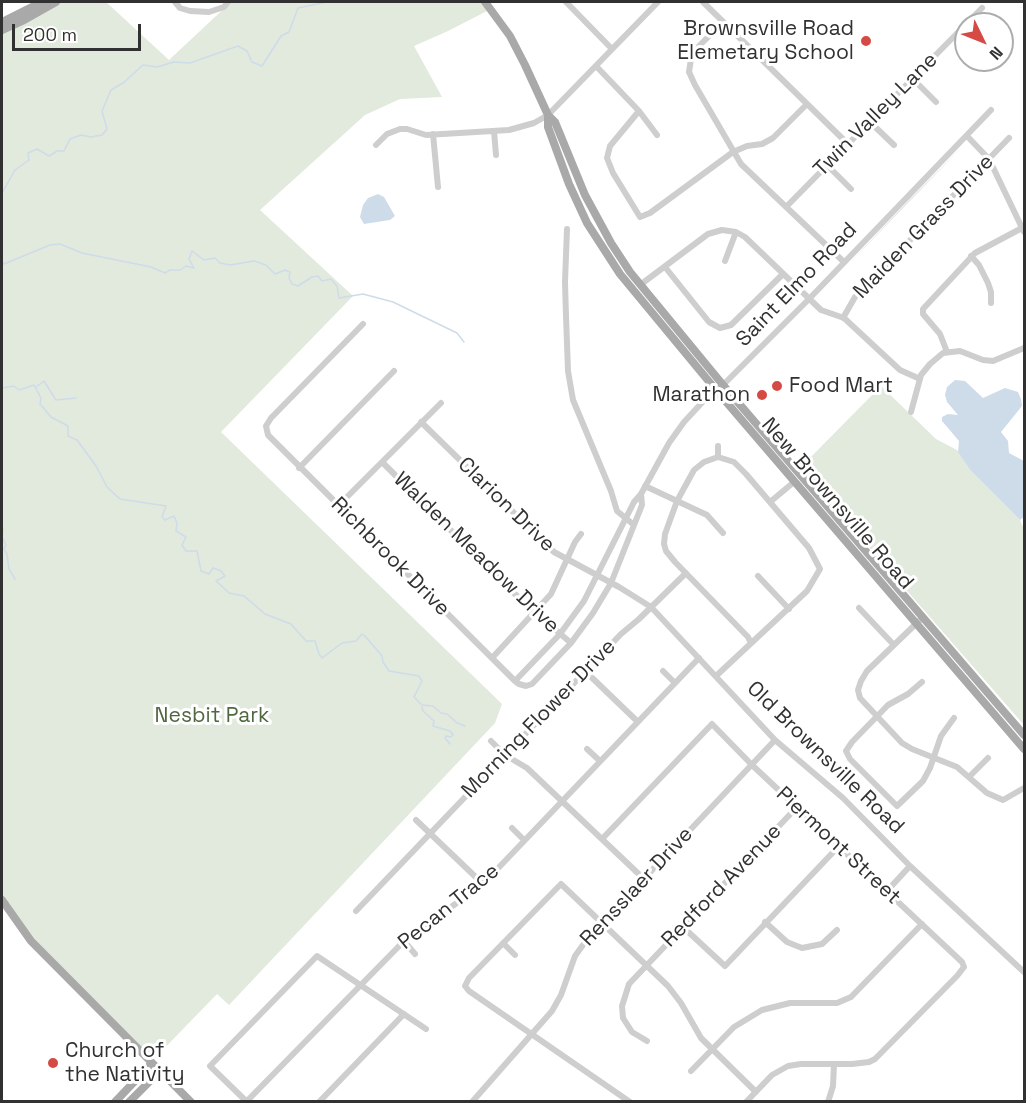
<!DOCTYPE html>
<style>
body{margin:0}
#map{position:relative;width:1026px;height:1103px;overflow:hidden;background:#fff;font-family:"Space Grotesk",sans-serif}
canvas{display:block}
.frame{position:absolute;inset:0;border:3px solid #313131;pointer-events:none}
.north{position:absolute;left:954px;top:12px;width:60px;height:60px;box-sizing:border-box;background:#fff;border:2px solid #adadad;border-radius:50%;rotate:133deg;font-size:16px;font-weight:700;line-height:24px;text-align:center;color:#313131}
.north::after{content:'';display:block;margin:auto;width:21px;height:27px;background:#d54a45;clip-path:polygon(50% 0,100% 100%,50% 72%,0 100%)}
.scale{position:absolute;left:12px;top:24px;width:129px;height:27px;box-sizing:border-box;border:3px solid #313131;border-top:0;padding-left:8px;font-size:18px;line-height:21px;white-space:nowrap;color:#313131;-webkit-text-stroke:4px #fff;paint-order:stroke}
</style>
<div id="map">
<canvas width="1026" height="1103"></canvas>
<div class="frame"></div>
<div class="north">N</div>
<div class="scale">200 m</div>
</div>
<script>
const ctx = document.querySelector('canvas').getContext('2d');
ctx.lineJoin = 'round';
function fillPath(path, color) {
  ctx.fillStyle = color;
  ctx.fill(path, 'evenodd');
}
function shape(rows) {
  const path = new Path2D();
  for (const r of rows) {
    path.moveTo(r[0], r[1]);
    for (let i = 2; i < r.length; i += 2) path.lineTo(r[i], r[i + 1]);
  }
  return path;
}
function strokePath(path, color, width, dash) {
  ctx.strokeStyle = color;
  ctx.lineWidth = width;
  ctx.lineCap = dash ? 'butt' : 'round';
  ctx.setLineDash(dash || []);
  ctx.stroke(path);
}
function drawText(font, color, halo, rows, align = 'center') {
  ctx.font = font + ' "Space Grotesk",sans-serif';
  ctx.lineWidth = 6;
  ctx.setLineDash([]);
  ctx.textBaseline = 'middle';
  ctx.strokeStyle = halo;
  ctx.fillStyle = color;
  for (const [text, x, y, turn = 0] of rows) {
    ctx.save();
    ctx.translate(x, y);
    ctx.rotate((+turn || 0) * Math.PI / 180);
    ctx.textAlign = isNaN(turn) ? turn : align;
    if (halo) ctx.strokeText(text, 0, 0);
    ctx.fillText(text, 0, 0);
    ctx.restore();
  }
}
const green = shape([
 [39,2,106,2,169,60,231,2,485,2,491,9,448,31,414,46,442,97,400,99,365,115,260,210,353,296,221,432,502,704,495,723,229,1005,217,994,151,1062,28,936,2,900,2,21],
 [965,144,846,267,908,201],
 [881,386,936,439,957,450,970,470,1020,520,1024,529,1024,725,800,468]
]);
const water = shape([
 [378,194,384,197,395,216,390,220,364,224,360,217,363,205,368,198],
 [955,380,965,381,983,398,1005,388,1018,392,1021,399,1022,406,1001,432,1008,441,1009,453,1024,461,1024,517,1020,520,970,470,958,452,959,441,942,421,942,417,948,414,958,415,947,402,945,395,947,387]
]);
const stream = shape([
 [2,193,15,170,29,160,28,153,37,149,49,156,57,151,64,151,70,139,81,135,91,137,102,135,107,129,102,111,111,90,123,83,143,65,157,67,174,62,190,63,238,46,247,51,252,62,262,66,281,36,289,32,298,8,327,2],
 [2,261,4,264,50,245,60,244,82,253,151,267,165,273,170,270,180,270,186,266,194,268,189,259,192,251,204,260,215,258,220,263,230,265,254,261,266,265,275,274,285,270,290,272,289,278,292,284,298,286,312,277,318,276,322,281,331,279,337,286,339,298,363,294,393,302,457,333,464,342],
 [36,387,44,381,56,400,76,398],
 [2,388,14,386,19,390,34,385,41,398,40,404,51,417,68,426,68,436,77,440,96,466,107,487,120,499,166,506,162,517,165,520,174,516,177,523,176,531,186,537,182,545,186,551,197,551,201,571,209,574,213,568,221,571,225,576,216,581,229,593,244,596,265,614,291,624,306,641,315,641,319,654,322,658,342,643,356,641,362,634,365,636,382,656,383,662,389,671,419,676,422,681,414,697,422,705,433,706,441,713,447,714,457,723,465,726],
 [2,516,2,517],
 [2,527,3,530,2,534],
 [2,537,6,545,4,549,7,554,9,569,15,579],
 [422,707,423,711,434,721,433,726,450,731,453,735,451,737,446,736,445,738,450,744]
]);
const minor = shape([
 [175,2,180,8,190,11,209,12,224,7,228,2],
 [566,2,612,49],
 [703,2,848,144],
 [723,22,699,46,691,59,689,72,695,85,741,164,844,262],
 [956,35,966,45],
 [596,66,639,111,657,135],
 [912,78,936,102],
 [639,111,610,146,607,158,613,173,640,217,650,213,733,152,747,146,762,144,773,138,807,104],
 [870,122,894,145],
 [494,131,496,155],
 [433,134,438,187],
 [967,136,989,159,1024,232],
 [376,145,387,134,400,129,407,129,426,135,509,130,534,123,548,115,658,2],
 [827,165,851,189],
 [787,206,982,8],
 [567,229,565,282,566,316,568,371,573,400,611,491,617,511,634,525],
 [971,256,979,265,988,283,991,292,991,303],
 [725,261,736,232],
 [665,267,709,322,720,328,731,325,783,274],
 [640,285,708,234,722,230,736,232,745,237,821,310,844,318,900,370,920,379],
 [843,318,855,297,1009,138],
 [363,324,271,418,266,426,268,435,515,681],
 [947,352,940,334,923,314,923,309,975,253,1022,228],
 [911,412,921,375,930,364,943,353,960,351,983,360,993,361,1024,348],
 [421,422,554,552,619,587,651,607,775,740,843,798,910,866,1024,972],
 [718,457,718,446],
 [382,462,523,602,571,643],
 [299,468,394,371],
 [645,486,707,515,723,533],
 [641,494,642,505,611,583,593,613,571,643,532,684,526,686,519,684,515,681,560,634,584,601,634,502,641,494,669,443,684,422,709,395,723,385,809,299,991,110],
 [770,502,794,482],
 [338,506,441,403],
 [758,576,789,609],
 [859,608,893,644],
 [923,617,867,671,861,681,858,690,860,698,902,743,912,749,957,767,987,793,1003,800,1024,788],
 [492,658,551,594,575,542,581,534],
 [585,671,638,722],
 [663,671,675,683],
 [716,676,807,591,820,569,809,548,746,474,734,462,718,457,704,462,694,470,677,501,665,534,664,544,666,551,675,562,748,637,751,643],
 [922,682,908,694,888,705,852,742,846,751,850,759,897,806,923,781,930,768,941,736,954,718],
 [491,741,505,755,527,768,644,879],
 [587,749,600,761],
 [970,776,988,758],
 [416,820,483,884],
 [512,828,524,840],
 [602,839,712,724,752,765,962,962,964,967,957,976,875,1059,869,1062,852,1064,801,1064,788,1066,772,1075,746,1102],
 [887,891,910,866],
 [356,911,621,634,639,619,686,573],
 [765,922,787,942,802,948,822,944,837,930],
 [683,927,725,966,839,846],
 [404,941,415,954],
 [503,943,515,955],
 [647,1041,632,1032,623,1018,622,1006,629,984,797,807],
 [691,1071,734,1027,762,1010,790,1003,837,1003,851,997,922,924],
 [246,1102,404,941,483,884,699,658],
 [247,1102,210,1066,317,956,426,1029],
 [319,1102,404,1014],
 [472,1102,552,1011,561,995,575,956,588,938,775,740],
 [630,1102,469,991,465,986,469,978,561,884,668,986,681,1003,701,1038,756,1092],
 [828,1102,833,1086,834,1064]
]);
const major = shape([
 [485,2,510,36,525,65,548,115,555,122,585,195,611,243,630,272,723,385,1024,735],
 [2,22,42,2],
 [2,30,24,20,56,2],
 [548,115,548,127,569,184,587,223,620,274,716,390,1024,749],
 [2,900,31,941,191,1102],
 [115,1102,152,1063],
 [129,1102,160,1071]
]);
const markers = [
 [866,41,6,"#d54a45"],
 [777,386,6,"#d54a45"],
 [762,395,6,"#d54a45"],
 [53,1063,6,"#d54a45"]
];
const poiNames = [
 ["Brownsville Road",854,29],
 ["Elemetary School",854,53],
 ["Food Mart",789,386,"left"],
 ["Marathon",750,395],
 ["Church of",65,1051,"left"],
 ["the Nativity",65,1075,"left"]
];
const streetNames = [
 ["Twin Valley Lane",876,115,-45],
 ["Maiden Grass Drive",924,227,-46],
 ["Saint Elmo Road",797,285,-46],
 ["New Brownsville Road",837,504,49],
 ["Clarion Drive",506,505,44],
 ["Walden Meadow Drive",476,553,44],
 ["Richbrook Drive",390,557,45],
 ["Morning Flower Drive",539,719,-46],
 ["Old Brownsville Road",825,758,44],
 ["Piermont Street",838,846,43],
 ["Redford Avenue",722,886,-46],
 ["Rensslaer Drive",637,887,-47],
 ["Pecan Trace",449,907,-39]
];
const parkNames = [
 ["Nesbit Park",212,716]
];
fillPath(green, '#e2e9dd');
fillPath(water, '#cedcea');
strokePath(stream, '#cedcea', 1.5);
strokePath(minor, '#cecece', 6);
strokePath(major, '#a9a9a9', 8);
for (const [x, y, r, color] of markers) {
  const dot = new Path2D();
  dot.arc(x, y, r, 0, 2 * Math.PI);
  ctx.fillStyle = color;
  ctx.fill(dot);
  strokePath(dot, '#fff', 2);
}
drawText('21px', '#313131', '#fff', poiNames, 'right');
drawText('21px', '#313131', '#fff', streetNames);
drawText('21px', '#506842', '#fff', parkNames);
</script>
